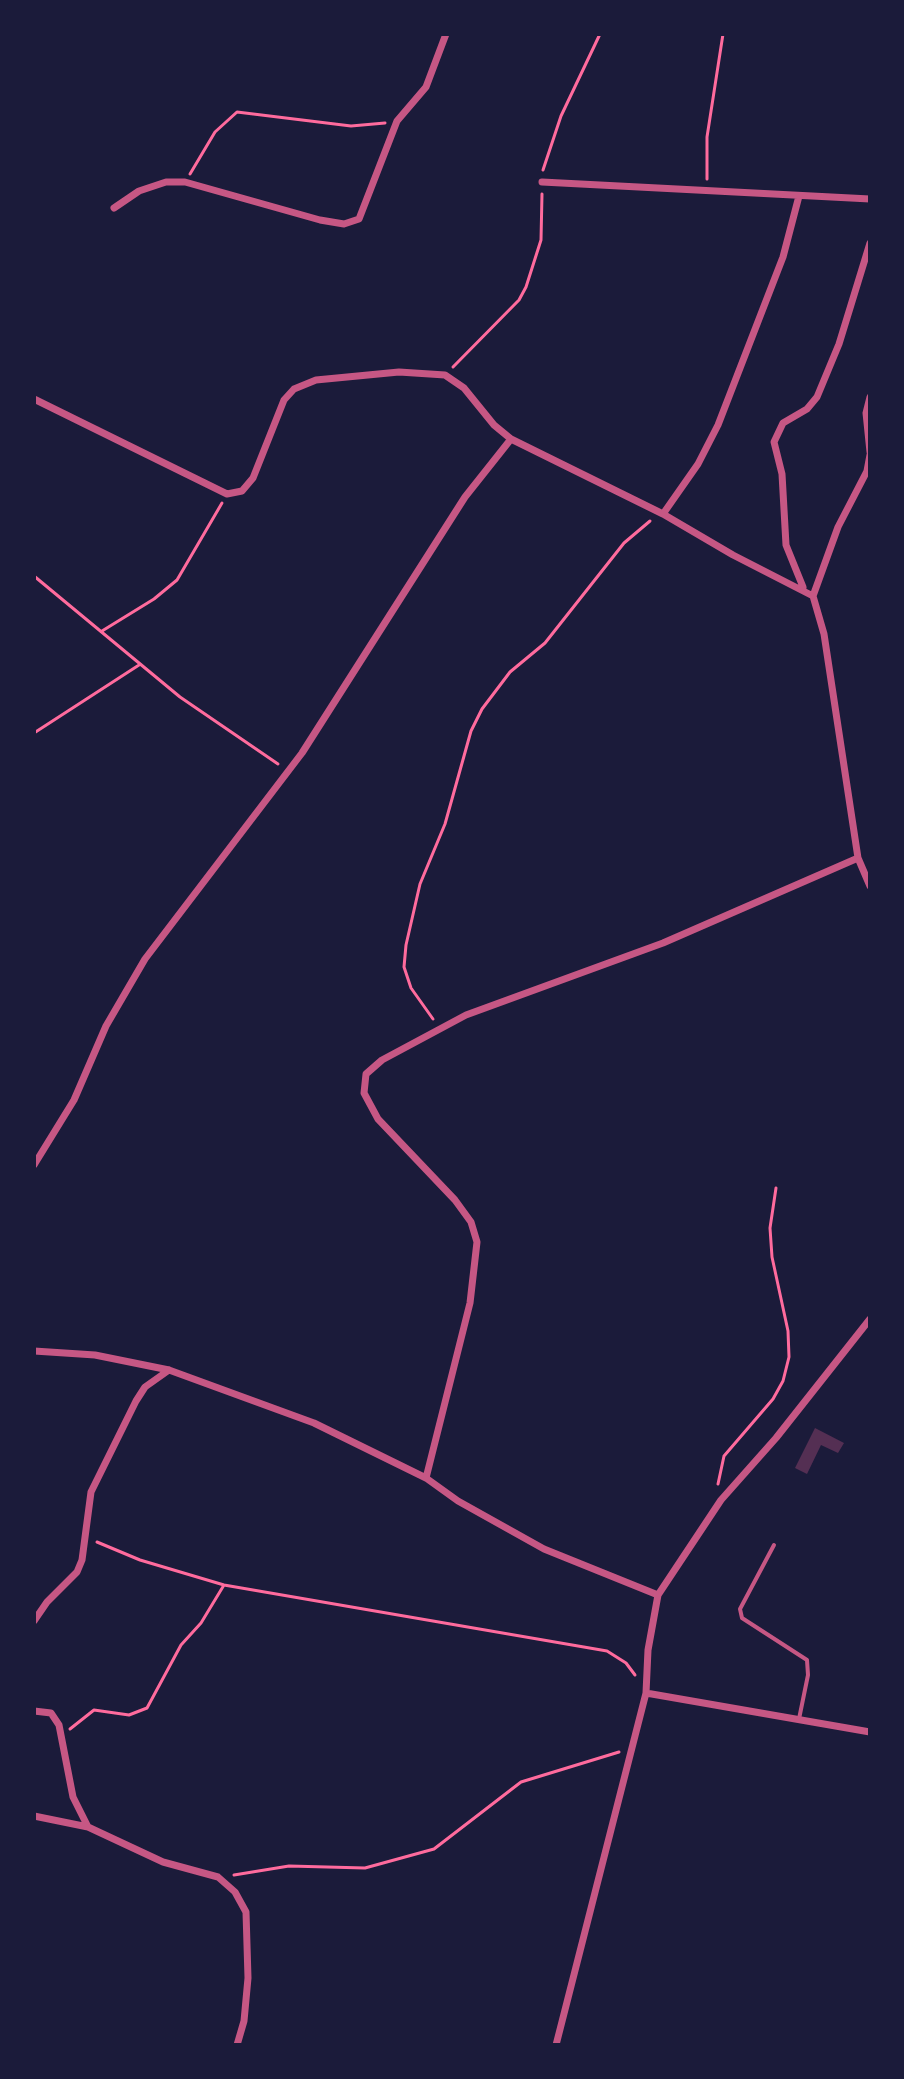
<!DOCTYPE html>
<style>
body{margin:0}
#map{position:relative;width:904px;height:2079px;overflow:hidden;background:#1b1b3a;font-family:"Golos Text",sans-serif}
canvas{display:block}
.frame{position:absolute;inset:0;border:36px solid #1b1b3a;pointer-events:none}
</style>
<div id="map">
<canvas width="904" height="2079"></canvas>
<div class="frame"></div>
</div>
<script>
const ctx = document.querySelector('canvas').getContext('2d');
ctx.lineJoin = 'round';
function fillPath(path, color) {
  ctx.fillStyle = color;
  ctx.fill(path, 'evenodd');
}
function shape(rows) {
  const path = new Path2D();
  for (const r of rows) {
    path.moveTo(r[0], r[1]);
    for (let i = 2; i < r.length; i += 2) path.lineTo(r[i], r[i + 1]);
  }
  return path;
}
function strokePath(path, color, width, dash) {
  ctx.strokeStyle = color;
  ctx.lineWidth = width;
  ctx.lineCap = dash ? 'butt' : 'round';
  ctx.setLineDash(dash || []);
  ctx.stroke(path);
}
const building = shape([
 [815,1428,844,1443,838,1453,821,1445,807,1474,795,1468]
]);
const path = shape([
 [543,170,561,116,600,34],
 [190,174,215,132,237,112,351,126,385,123],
 [707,179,707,137,723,34],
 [453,367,519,300,526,287,541,240,542,194],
 [34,576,180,697,278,764],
 [102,631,154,599,177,580,222,503],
 [34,733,139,665],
 [433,1019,411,988,404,967,406,945,420,884,445,824,471,731,482,709,510,672,545,643,624,543,650,521],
 [718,1484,724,1456,773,1399,783,1381,789,1357,788,1331,772,1257,770,1228,776,1188],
 [97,1542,140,1560,224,1585,607,1651,626,1663,635,1675],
 [70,1729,94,1710,129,1715,147,1708,181,1645,201,1623,224,1585],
 [234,1875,289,1866,365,1868,434,1849,521,1782,619,1752]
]);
const service = shape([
 [774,1545,740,1609,742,1618,807,1660,808,1675,799,1719]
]);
const minor = shape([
 [542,182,870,199],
 [114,208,139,191,166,182,185,182,320,220,344,224,359,219,397,121,426,87,446,34],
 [870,397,866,413,870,452],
 [34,399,227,494,242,491,253,478,284,400,294,389,316,380,399,372,445,375,464,388,494,425,511,439,663,514,733,555,813,596,824,634,858,858,870,886],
 [663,514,698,464,718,425,783,257,799,196],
 [803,587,786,545,782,474,774,442,783,423,807,409,817,397,839,344,870,243],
 [813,596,838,527,867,471,870,455],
 [34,1165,74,1100,106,1026,145,959,302,753,465,497,511,439],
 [34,1351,95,1355,169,1370,314,1423,426,1478,458,1501,544,1549,658,1595],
 [426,1478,470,1303,477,1242,471,1222,455,1200,378,1119,364,1093,366,1074,382,1060,466,1015,663,943,858,858],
 [34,1621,47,1602,77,1572,82,1560,91,1492,136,1401,145,1387,169,1370],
 [646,1693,870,1732],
 [34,1711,51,1713,59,1725,73,1797,88,1827],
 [34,1816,88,1827,163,1862,218,1877,235,1892,246,1912,248,1978,244,2021,237,2045],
 [556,2045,646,1693,648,1650,658,1595,721,1500,776,1438,870,1319]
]);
fillPath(building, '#542f53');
strokePath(path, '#ff6b9d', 3);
strokePath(service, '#c65784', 4);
strokePath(minor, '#c65784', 7);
</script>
